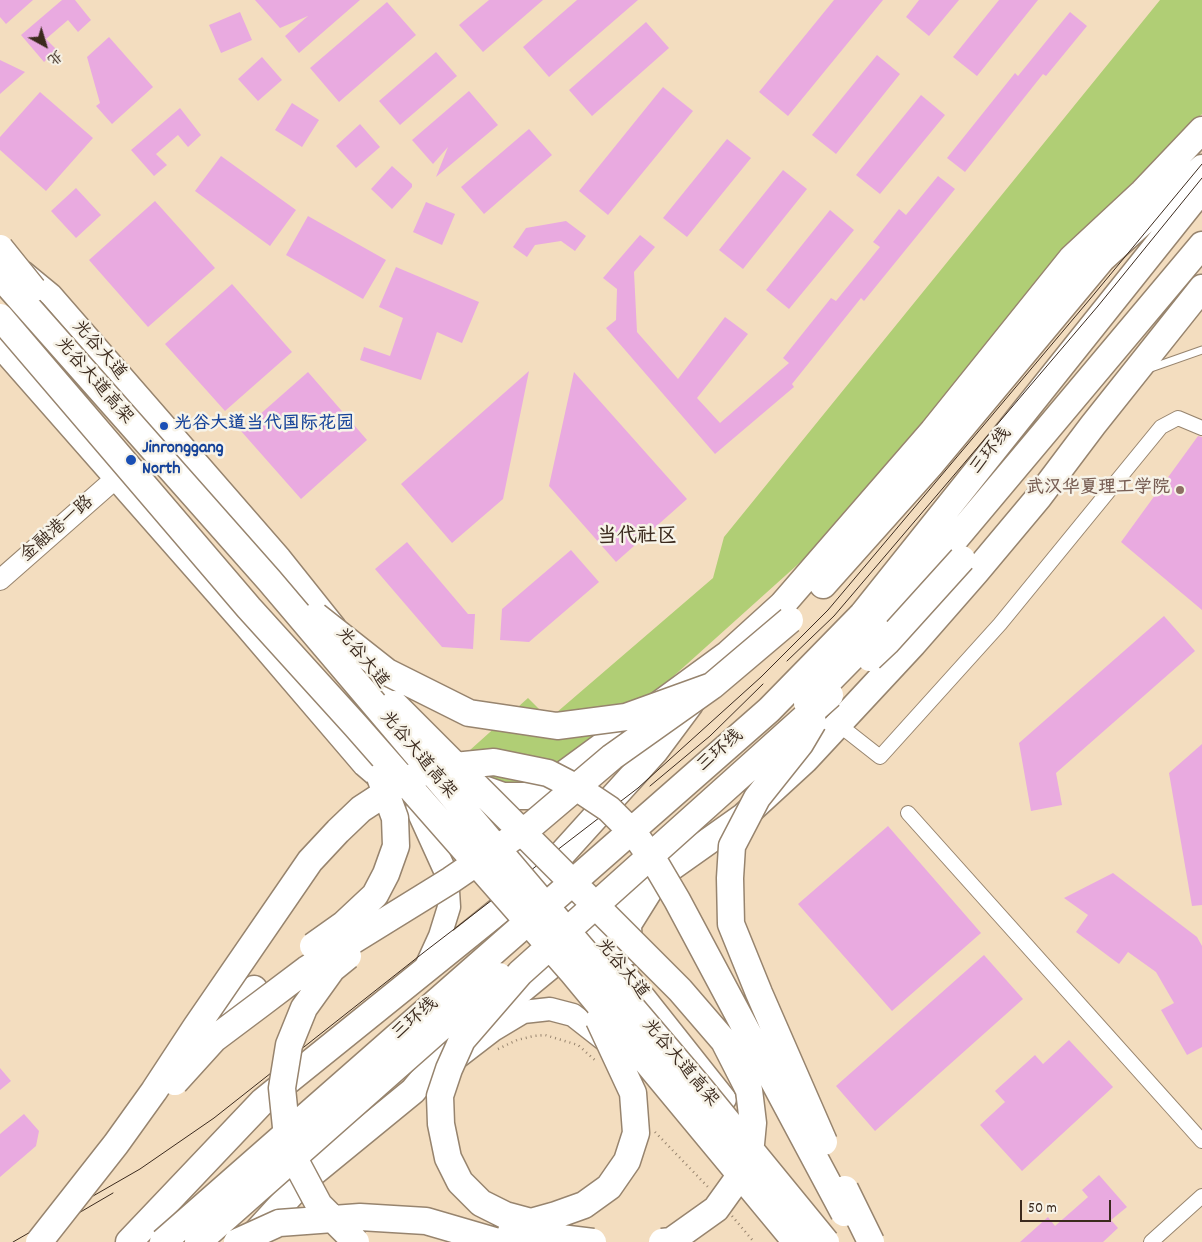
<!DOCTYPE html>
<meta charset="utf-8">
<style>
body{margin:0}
#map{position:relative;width:1202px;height:1242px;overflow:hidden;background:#f3ddbf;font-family:Dekko,"LXGW WenKai TC",sans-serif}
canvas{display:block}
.north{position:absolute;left:20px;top:20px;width:50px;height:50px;-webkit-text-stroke:4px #f7f3e8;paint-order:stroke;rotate:141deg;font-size:14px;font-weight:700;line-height:20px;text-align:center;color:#3b2a1e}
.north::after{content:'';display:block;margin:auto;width:18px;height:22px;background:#3b2a1e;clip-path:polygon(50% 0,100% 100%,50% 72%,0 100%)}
.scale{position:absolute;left:1020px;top:1200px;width:91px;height:22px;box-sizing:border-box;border:2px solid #3b2a1e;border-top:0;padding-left:6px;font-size:15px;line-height:18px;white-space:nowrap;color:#3b2a1e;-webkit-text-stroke:4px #f7f3e8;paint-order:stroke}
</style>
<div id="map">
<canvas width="1202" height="1242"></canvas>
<div class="north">北</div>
<div class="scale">50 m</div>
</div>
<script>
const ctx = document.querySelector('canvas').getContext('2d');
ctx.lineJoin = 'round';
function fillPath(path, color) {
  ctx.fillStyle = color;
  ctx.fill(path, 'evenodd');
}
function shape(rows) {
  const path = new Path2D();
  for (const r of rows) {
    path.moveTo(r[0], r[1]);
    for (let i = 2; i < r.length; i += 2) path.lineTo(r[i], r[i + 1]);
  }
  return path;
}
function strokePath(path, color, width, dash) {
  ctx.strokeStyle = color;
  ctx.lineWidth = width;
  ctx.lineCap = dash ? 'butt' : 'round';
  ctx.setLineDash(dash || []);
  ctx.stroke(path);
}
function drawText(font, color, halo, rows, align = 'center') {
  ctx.font = font + ' Dekko,"LXGW WenKai TC",sans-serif';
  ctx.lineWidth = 5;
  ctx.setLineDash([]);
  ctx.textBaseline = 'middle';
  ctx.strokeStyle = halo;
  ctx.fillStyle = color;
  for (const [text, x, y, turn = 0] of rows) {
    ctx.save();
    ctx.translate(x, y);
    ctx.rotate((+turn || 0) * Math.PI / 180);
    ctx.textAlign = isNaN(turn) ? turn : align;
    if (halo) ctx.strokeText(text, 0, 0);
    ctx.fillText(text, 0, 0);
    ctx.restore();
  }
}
const green = shape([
 [1160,0,1202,0,1202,114,1095,220,835,531,647,700,540,784,500,790,460,759,528,698,549,719,713,578,724,537]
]);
const building = shape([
 [0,0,33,0,6,24,0,17],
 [62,0,75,0,91,20,78,32,68,20,46,39,57,50,44,62,21,35],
 [255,0,360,0,299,53,285,36,308,16,280,28],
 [489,0,543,0,483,52,459,25],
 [577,0,638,0,549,77,523,47],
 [834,0,883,0,788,116,759,92],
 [919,0,959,0,929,36,906,17],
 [999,0,1038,0,977,76,953,57],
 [387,2,416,35,339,102,310,68],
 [240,12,252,40,221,53,209,25],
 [1070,12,1087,26,1046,76,1043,74,965,172,947,158,1015,73,1018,76],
 [646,22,669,48,592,116,569,90],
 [109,37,153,87,112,124,96,106,100,103,87,57],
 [436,52,457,76,400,125,379,101],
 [877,55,900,74,836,154,812,135],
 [262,57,282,80,258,101,238,79],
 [0,60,25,72,0,94],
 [663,87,693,111,608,215,579,191],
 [469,91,498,125,436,177,448,147,433,164,412,140],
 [40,92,93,138,46,191,0,150,0,137],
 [921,95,945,115,880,194,856,175],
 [292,103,319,120,302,147,275,130],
 [180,108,201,135,188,147,178,135,156,154,167,165,154,176,131,150],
 [360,124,380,147,356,168,336,146],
 [529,129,552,155,484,214,461,187],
 [727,139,751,158,687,237,663,218],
 [221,156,296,210,270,246,195,191],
 [392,166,412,184,412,187,392,209,371,189],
 [783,170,807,189,743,269,719,250],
 [938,176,955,189,864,301,861,298,792,384,794,387,715,454,606,328,616,320,617,289,603,278,640,235,655,247,634,272,637,332,678,379,725,317,748,334,697,398,720,423,789,363,783,358,831,298,836,301,880,247,873,242,899,209,906,215],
 [76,188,101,215,76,238,51,211],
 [155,201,215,268,148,327,89,260],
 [426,202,455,214,442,245,413,232],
 [830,210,854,230,789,309,766,290],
 [308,216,386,260,363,299,286,255],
 [566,221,586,236,575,251,561,241,535,245,527,257,513,247,526,228],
 [396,267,479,302,462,343,437,332,421,380,360,360,364,347,390,356,403,318,379,307],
 [232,284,292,352,225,411,165,344],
 [529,371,503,499,452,543,401,484],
 [308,372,367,440,301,499,241,431],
 [574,372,687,499,616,562,549,486],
 [1198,436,1202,437,1202,610,1121,542],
 [407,542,468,614,475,614,473,649,442,647,375,569],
 [571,550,599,582,529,642,500,640,502,609],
 [1164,616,1195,651,1056,773,1062,805,1031,811,1019,743],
 [1202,744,1202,905,1192,906,1169,773],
 [888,826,981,933,892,1011,798,904],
 [1113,873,1197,937,1202,946,1202,1047,1187,1055,1161,1010,1174,1003,1156,972,1128,952,1119,964,1076,932,1088,915,1064,898],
 [984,955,1023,999,875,1131,836,1086],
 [1069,1040,1113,1087,1022,1171,980,1125,1005,1102,995,1091,1035,1055,1043,1064],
 [0,1068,11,1081,0,1090],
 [24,1114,39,1131,36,1146,0,1177,0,1134],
 [1099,1175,1127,1207,1111,1220,1118,1228,1103,1242,1020,1242,1048,1217,1055,1226,1088,1197,1082,1190]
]);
const path = shape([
 [498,1049,517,1040,534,1036,545,1035,578,1045,597,1062],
 [655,1132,708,1187],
 [732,1216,754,1242]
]);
const lane = shape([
 [1148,369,1202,350]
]);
const street = shape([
 [838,724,880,757,1000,624,1161,427,1178,418,1202,428],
 [908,813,1202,1141],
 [1151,1242,1202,1196]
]);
const secondary = shape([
 [0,580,115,479]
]);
const primary = shape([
 [23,272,51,295,280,558,335,627],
 [0,347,246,627,364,765,392,789],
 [361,660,407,717],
 [417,809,447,875,449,907,440,936,424,971],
 [501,826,641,993,725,1099],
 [631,953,630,925,655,885],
 [454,1060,493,1030,523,1012,550,1009,573,1015,610,1044]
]);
const highway = shape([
 [823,585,932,463,1102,259,1202,168],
 [862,615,1202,189],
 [878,631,1202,245],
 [472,785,503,796,527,796,541,791,728,654,782,605,933,431,1072,258,1143,192,1202,130],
 [498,1009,662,874,744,816,805,760,913,644,976,572,1038,498,1093,425,1202,288],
 [199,1039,254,989],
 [253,1236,303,1181,413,1091,448,1049,464,1037],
 [129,1242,263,1101,542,876,655,751,690,704]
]);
const tram = shape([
 [787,661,834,616,1098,306,1202,178],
 [650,786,710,736,763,684],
 [13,1242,140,1169,214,1118,423,953,638,788,761,677,828,610,1090,299,1202,164],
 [29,1242,113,1193]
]);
const highwayBridge = shape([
 [0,248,33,289],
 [0,276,269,580,700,1088,826,1242],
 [0,317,249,608,356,726,573,973,796,1242],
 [316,616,387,672,469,713,557,726,626,717,712,686,790,620],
 [870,658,887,642,962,559],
 [807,703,878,631],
 [394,704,680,990,724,1041,749,1090,753,1123,751,1144,744,1170,716,1209,671,1241,662,1242],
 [813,722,800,744,757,798,732,846,730,878,731,924,759,993,824,1142],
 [313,946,344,924,375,895,386,874,396,846,395,818,380,777],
 [348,956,332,969,304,1008,289,1045,282,1088,288,1147,319,1205,356,1242],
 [599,1020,633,1093,636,1133,627,1161,609,1187,584,1205,556,1215,531,1222,505,1215,481,1203,460,1182,448,1158,441,1124,440,1096,449,1069,462,1040,520,973,830,695],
 [175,1082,214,1039,262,1003,307,969,451,880,533,824,612,757,712,686],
 [845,1189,871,1242],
 [511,1232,593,1242],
 [39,1242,116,1144,154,1091,196,1027,310,861,338,831,361,809,407,779,435,768,494,762,548,773,579,789,609,809,636,836,657,866,677,900,844,1213],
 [163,1242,769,710,862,615],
 [198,1242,499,976],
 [237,1242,279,1223,360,1217,426,1221,498,1242]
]);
const markers = [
 [164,426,5,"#1a4fb4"],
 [131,460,6,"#1a4fb4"],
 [1180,490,5,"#8d6e63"]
];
const streetNames = [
 ["光谷大道",98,351,49],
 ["光谷大道高架",93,382,49],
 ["三环线",992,452,-51],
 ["金融港一路",58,530,-41],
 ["光谷大道",361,659,51],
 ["三环线",721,752,-41],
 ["光谷大道高架",417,756,50],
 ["光谷大道",621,970,51],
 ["三环线",416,1020,-41],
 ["光谷大道高架",679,1064,50]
];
const transitNames = [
 ["光谷大道当代国际花园",174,426],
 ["Jinronggang",142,450],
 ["North",142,471]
];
const educationNames = [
 ["武汉华夏理工学院",1170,490]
];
const quarterNames = [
 ["当代社区",637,538]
];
fillPath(green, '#b0ce75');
fillPath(building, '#e9aae0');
strokePath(lane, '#97846e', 9);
strokePath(street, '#97846e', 16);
strokePath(secondary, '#97846e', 22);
strokePath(primary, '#97846e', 25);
strokePath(highway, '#97846e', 29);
strokePath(path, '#97846e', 2.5, [1, 4]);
strokePath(lane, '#fff', 7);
strokePath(street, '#fff', 14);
strokePath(secondary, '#fff', 20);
strokePath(primary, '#fff', 22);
strokePath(highway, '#fff', 26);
strokePath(tram, '#3b2a1e', 1);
strokePath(highwayBridge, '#97846e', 29, []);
strokePath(highwayBridge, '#fff', 26);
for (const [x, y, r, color] of markers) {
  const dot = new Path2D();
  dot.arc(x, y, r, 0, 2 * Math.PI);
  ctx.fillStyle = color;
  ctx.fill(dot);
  strokePath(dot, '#f7f3e8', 2);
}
drawText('18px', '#3b2a1e', '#f7f3e8', streetNames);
drawText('bold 18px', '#164399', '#f7f3e8', transitNames, 'left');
drawText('bold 18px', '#785e54', '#f7f3e8', educationNames, 'right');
drawText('bold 20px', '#3b2a1e', '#f7f3e8', quarterNames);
</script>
